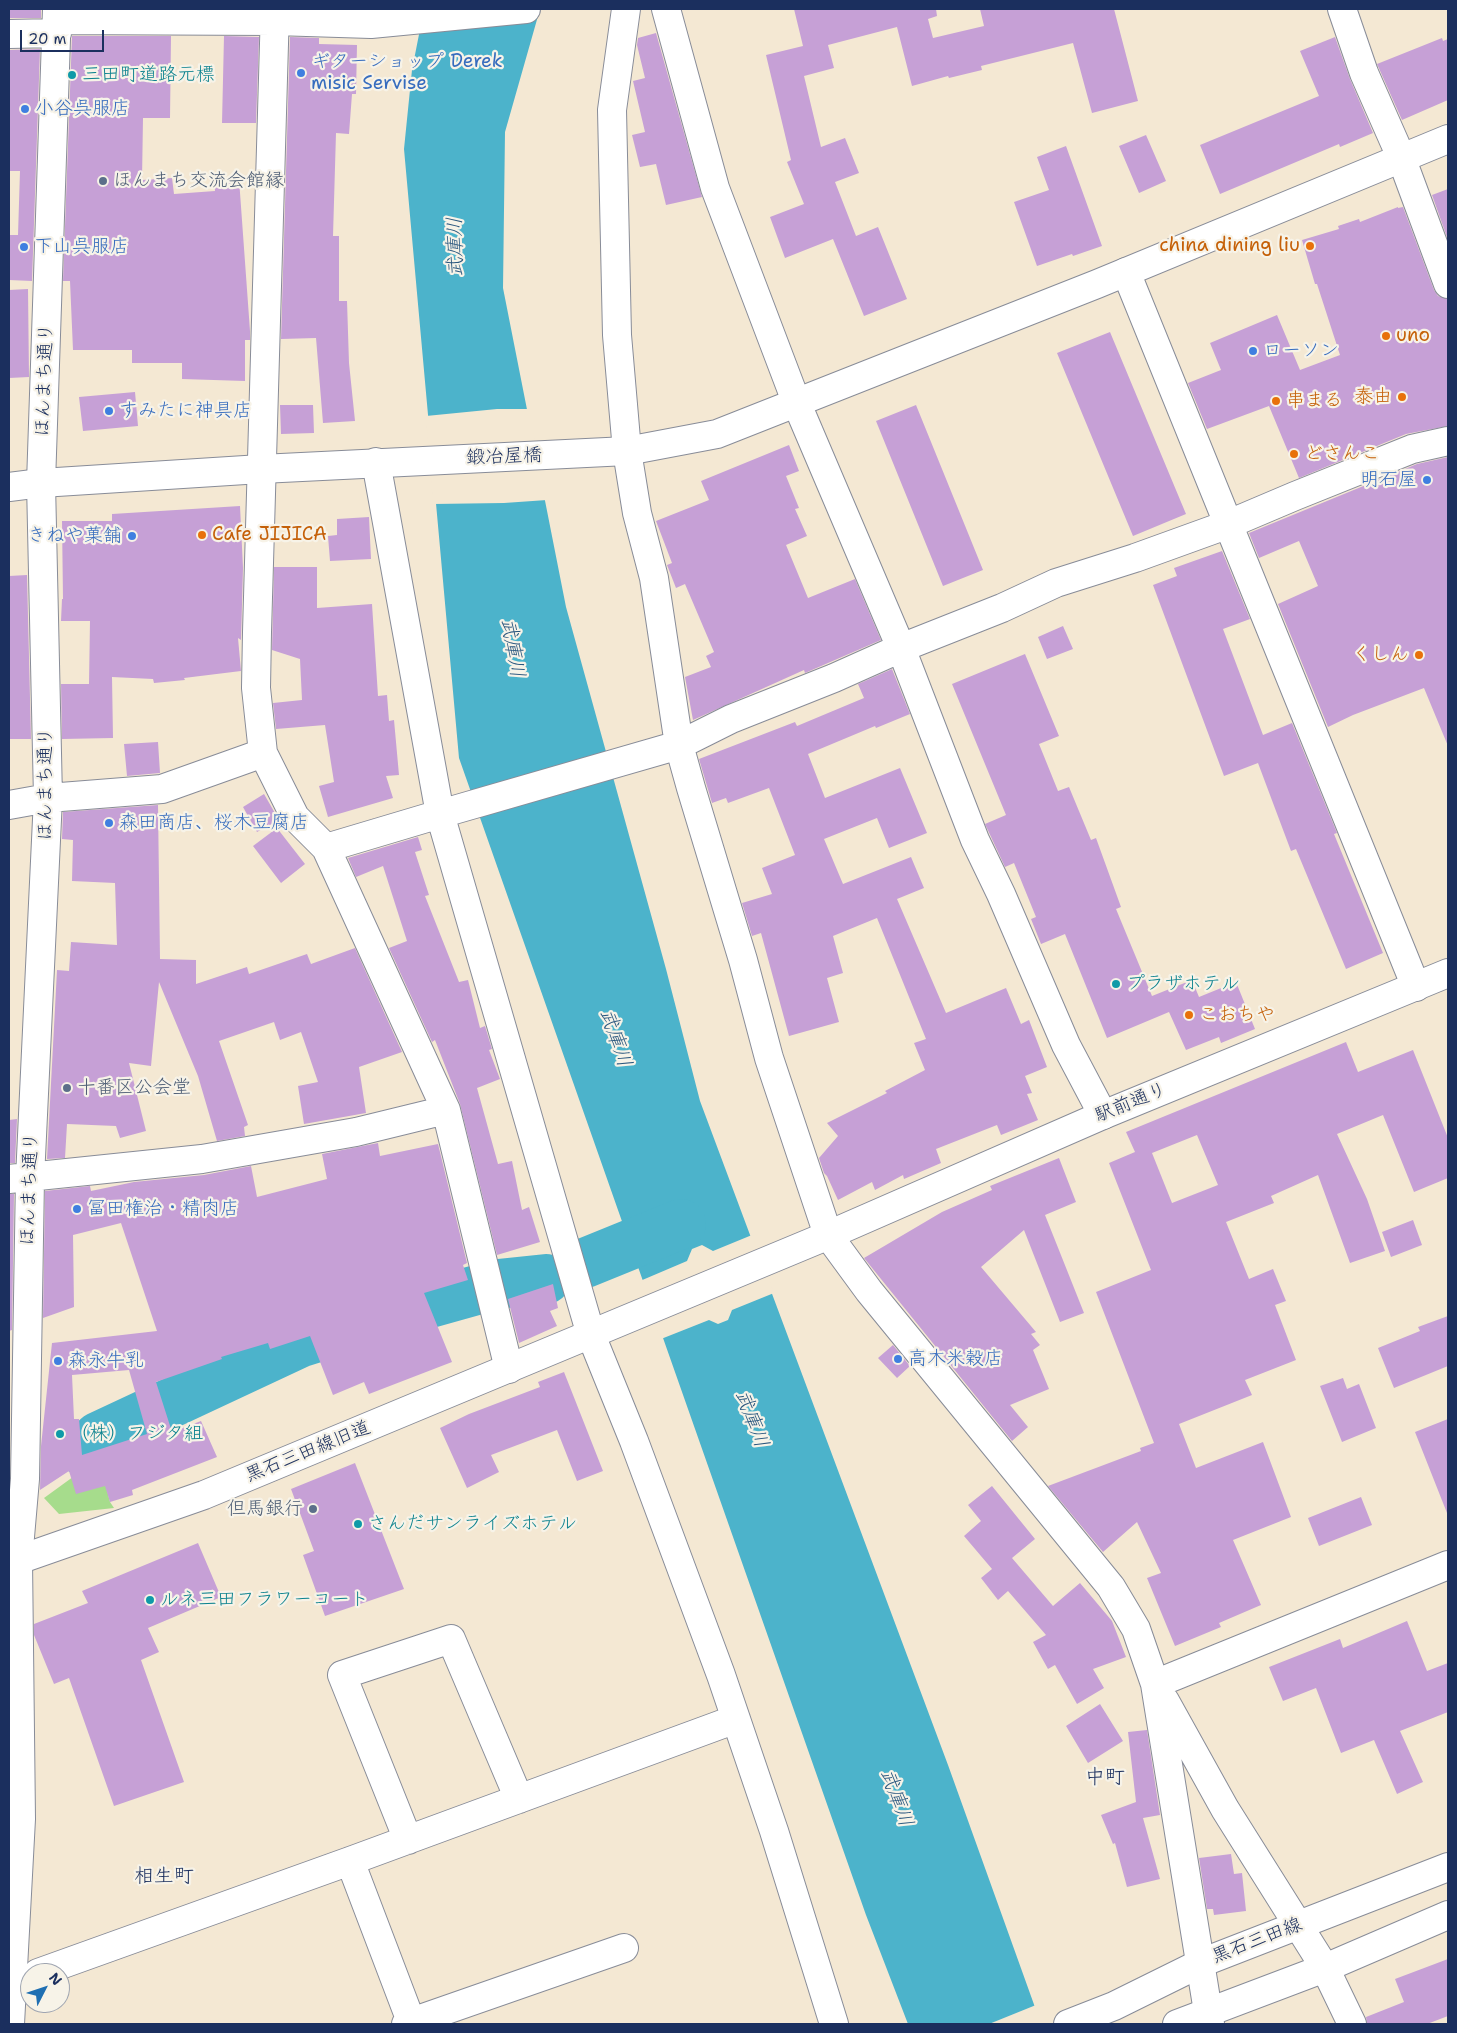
<!DOCTYPE html>
<meta charset="utf-8">
<style>
body{margin:0}
#map{position:relative;width:1457px;height:2033px;overflow:hidden;background:#f4e8d3;font-family:"Shantell Sans",sans-serif}
canvas{display:block}
.frame{position:absolute;inset:0;border:10px solid #1b2f5e;pointer-events:none}
.north{position:absolute;left:20px;top:1963px;width:50px;height:50px;box-sizing:border-box;background:#f7f3e8;border:1px solid #9fa5b1;border-radius:50%;rotate:49deg;font-size:14px;font-weight:700;line-height:20px;text-align:center;color:#1b2f5e}
.north::after{content:'';display:block;margin:auto;width:18px;height:22px;background:#1f6fb2;clip-path:polygon(50% 0,100% 100%,50% 72%,0 100%)}
.scale{position:absolute;left:20px;top:30px;width:84px;height:22px;box-sizing:border-box;border:2px solid #1b2f5e;border-top:0;padding-left:6px;font-size:15px;line-height:18px;white-space:nowrap;color:#1b2f5e;-webkit-text-stroke:4px #f7f3e8;paint-order:stroke}
</style>
<div id="map">
<canvas width="1457" height="2033"></canvas>
<div class="frame"></div>
<div class="north">N</div>
<div class="scale">20 m</div>
</div>
<script>
const ctx = document.querySelector('canvas').getContext('2d');
ctx.lineJoin = 'round';
function fillPath(path, color) {
  ctx.fillStyle = color;
  ctx.fill(path, 'evenodd');
}
function shape(rows) {
  const path = new Path2D();
  for (const r of rows) {
    path.moveTo(r[0], r[1]);
    for (let i = 2; i < r.length; i += 2) path.lineTo(r[i], r[i + 1]);
  }
  return path;
}
function strokePath(path, color, width, dash) {
  ctx.strokeStyle = color;
  ctx.lineWidth = width;
  ctx.lineCap = dash ? 'butt' : 'round';
  ctx.setLineDash(dash || []);
  ctx.stroke(path);
}
function drawText(font, color, halo, rows, align = 'center') {
  ctx.font = font + ' "Shantell Sans","Klee One",sans-serif';
  ctx.lineWidth = 4.5;
  ctx.setLineDash([]);
  ctx.textBaseline = 'middle';
  ctx.strokeStyle = halo;
  ctx.fillStyle = color;
  for (const [text, x, y, turn = 0] of rows) {
    ctx.save();
    ctx.translate(x, y);
    ctx.rotate((+turn || 0) * Math.PI / 180);
    ctx.textAlign = isNaN(turn) ? turn : align;
    if (halo) ctx.strokeText(text, 0, 0);
    ctx.fillText(text, 0, 0);
    ctx.restore();
  }
}
const green = shape([
 [99,1458,110,1502,114,1508,59,1514,44,1498]
]);
const water = shape([
 [424,9,540,9,505,132,503,288,566,607,666,969,700,1101,948,1765,1041,2024,908,2024,866,1915,459,758,404,149,412,70]
]);
const pier = shape([
 [497,409,529,409,547,500,504,503,433,504,426,416],
 [752,1235,774,1293,732,1310,728,1320,718,1324,709,1320,661,1339,640,1281,687,1261,692,1249,702,1245,713,1251],
 [1036,2005,1043,2024,989,2024]
]);
const river = shape([
 [585,1263,681,1224],
 [83,1451,98,1437,299,1343,398,1312,498,1284,546,1279]
]);
const building = shape([
 [9,9,41,9,41,18,9,18],
 [794,9,936,9,937,16,928,19,933,38,984,26,980,9,1114,9,1138,101,1092,113,1073,43,981,66,982,70,949,78,948,76,912,86,897,27,828,45,834,68,804,76,821,147,845,138,859,173,835,182,856,236,878,227,907,299,864,316,833,239,785,258,770,217,804,204,787,162,791,160,766,55,803,46],
 [656,33,702,197,666,205,656,164,640,167,632,135,645,132,633,81,645,78,637,45,638,38],
 [72,36,171,36,170,118,143,118,142,180,172,178,174,194,215,191,214,180,239,179,250,331,250,340,245,340,245,381,182,379,182,363,132,363,132,350,73,350,70,281,63,281],
 [224,36,259,37,256,123,222,123],
 [290,37,319,38,319,44,357,45,356,94,352,94,349,134,336,133,333,236,339,236,339,301,347,301,349,363,355,421,323,423,316,338,281,339],
 [1335,37,1350,79,1373,133,1340,147,1339,144,1220,194,1200,145,1319,96,1300,51],
 [1442,38,1443,41,1448,39,1448,100,1402,120,1377,64],
 [40,49,32,281,9,280,9,235,18,235,20,171,9,171,9,50],
 [1146,135,1166,181,1139,193,1119,146],
 [1066,146,1102,246,1073,256,1072,254,1037,266,1014,202,1049,190,1037,157],
 [1448,189,1448,240,1432,195],
 [1398,207,1398,208,1403,207,1434,290,1438,296,1448,299,1448,426,1406,434,1299,478,1269,406,1207,429,1188,383,1221,370,1210,343,1277,315,1300,370,1340,355,1317,284,1315,284,1302,240,1339,229,1338,226,1359,219,1360,222],
 [28,289,29,377,9,378,9,290],
 [1110,332,1186,514,1133,536,1057,353],
 [135,392,138,426,83,431,79,397],
 [280,405,313,405,314,433,281,434],
 [916,405,983,570,943,586,876,421],
 [789,445,799,471,786,476,799,508,795,509,807,536,786,545,808,598,855,579,881,640,805,673,804,670,693,720,685,677,711,667,706,656,714,652,685,584,676,588,667,565,672,563,656,521,709,500,701,481],
 [1448,457,1448,746,1424,688,1353,715,1328,727,1278,604,1318,586,1299,541,1259,558,1249,533,1417,464],
 [240,506,243,568,241,640,238,638,241,671,184,678,185,680,154,683,153,679,112,677,113,738,62,739,61,684,89,684,90,621,61,621,62,599,63,599,62,521,112,521,112,514],
 [369,517,371,559,330,561,328,536,337,535,337,519],
 [1222,551,1250,619,1223,629,1263,735,1292,723,1337,833,1334,834,1383,953,1346,969,1296,849,1291,851,1258,763,1224,776,1153,585,1177,576,1174,568],
 [274,567,317,567,317,608,372,604,378,696,387,695,389,721,394,720,399,775,386,776,393,798,328,817,319,786,334,782,325,725,276,729,273,703,302,700,300,659,272,650],
 [27,575,31,739,9,739,9,576],
 [1063,626,1073,649,1047,659,1038,637],
 [1025,654,1059,736,1039,744,1058,791,1069,787,1091,840,1096,838,1121,907,1116,909,1152,996,1192,980,1199,997,1236,982,1255,1029,1221,1043,1219,1037,1186,1050,1169,1012,1107,1038,1065,934,1041,944,1031,919,1036,917,1014,863,1005,867,985,824,1006,815,952,684],
 [892,669,910,714,876,728,875,726,808,754,825,798,900,768,927,833,889,848,877,818,824,839,843,884,911,857,924,888,897,899,946,1013,1006,988,1021,1024,1029,1020,1047,1067,1025,1076,1032,1093,1027,1094,1038,1120,1001,1135,997,1125,936,1149,941,1163,904,1179,903,1175,875,1190,872,1182,838,1200,827,1176,824,1173,819,1158,838,1136,827,1123,887,1093,885,1091,925,1070,914,1043,926,1039,877,918,833,936,843,973,827,978,839,1022,789,1036,761,933,752,936,742,903,772,894,762,868,795,855,769,788,728,803,726,798,712,803,699,759,795,722,797,726,864,698,858,684],
 [158,742,160,773,127,776,124,744],
 [264,794,279,820,257,832,243,807],
 [158,805,160,959,196,960,196,984,247,967,249,974,307,954,311,964,355,948,402,1052,359,1067,366,1113,304,1124,298,1086,318,1082,301,1032,280,1040,274,1022,219,1041,248,1125,244,1127,245,1136,217,1141,198,1076,159,982,151,1066,129,1063,146,1131,120,1138,116,1126,67,1124,65,1158,47,1159,57,970,69,971,71,942,117,945,115,883,72,881,73,840,62,839,63,812],
 [277,828,305,864,281,883,253,846],
 [418,837,422,850,415,852,429,895,425,896,459,982,468,980,480,1028,485,1026,492,1049,489,1050,500,1079,477,1088,498,1164,512,1161,522,1210,529,1207,540,1242,497,1255,460,1104,435,1040,432,1042,389,948,407,941,383,866,356,877,348,858],
 [1346,1042,1358,1072,1413,1050,1448,1138,1448,1178,1414,1192,1383,1115,1337,1134,1367,1199,1385,1251,1350,1263,1318,1175,1271,1196,1274,1203,1226,1222,1249,1279,1273,1269,1286,1301,1275,1305,1296,1360,1245,1380,1252,1395,1179,1424,1196,1468,1263,1442,1291,1517,1233,1540,1261,1605,1219,1623,1221,1627,1175,1646,1147,1578,1161,1573,1137,1522,1103,1552,1048,1486,1141,1451,1140,1448,1154,1443,1096,1292,1151,1270,1109,1163,1135,1152,1126,1132],
 [1197,1135,1218,1185,1172,1203,1152,1153],
 [17,1119,15,1163,9,1163,9,1120],
 [378,1143,380,1156,438,1144,467,1263,463,1265,468,1280,424,1293,452,1362,369,1394,364,1382,333,1395,310,1336,270,1349,268,1343,221,1357,222,1359,156,1382,172,1432,201,1421,217,1457,132,1490,133,1495,110,1502,105,1486,76,1494,69,1471,40,1490,41,1446,52,1343,157,1331,121,1223,73,1235,74,1307,43,1318,45,1191,90,1186,91,1191,134,1182,204,1175,251,1166,257,1197,327,1179,322,1154],
 [129,1370,147,1434,82,1455,79,1419,74,1419,72,1375],
 [1059,1158,1076,1202,1045,1215,1084,1313,1060,1322,1024,1230,981,1267,1036,1332,1031,1334,1040,1345,1033,1350,1049,1389,1010,1405,1028,1427,1012,1441,864,1258,942,1212,992,1190,990,1186],
 [9,1194,14,1194,12,1330,9,1331],
 [1413,1220,1422,1245,1391,1257,1382,1232],
 [553,1284,558,1308,550,1311,557,1326,519,1343,508,1299],
 [1448,1316,1448,1366,1394,1388,1378,1348,1420,1331,1418,1327],
 [893,1345,910,1366,897,1378,878,1358],
 [564,1372,603,1471,577,1481,557,1430,491,1455,499,1472,467,1488,440,1428,469,1414,540,1387,538,1382],
 [1343,1378,1347,1389,1359,1384,1376,1428,1342,1442,1320,1386],
 [1448,1419,1448,1513,1447,1513,1415,1432],
 [355,1463,404,1589,325,1616,303,1555,314,1551,291,1489],
 [992,1486,1035,1539,1012,1558,1053,1606,1080,1583,1112,1621,1126,1657,1093,1669,1104,1688,1077,1704,1055,1665,1048,1669,1033,1642,1046,1635,1008,1591,998,1600,981,1578,992,1569,964,1536,981,1521,968,1505],
 [1361,1497,1372,1525,1319,1546,1308,1518],
 [198,1543,221,1597,148,1628,159,1652,141,1660,184,1782,114,1806,69,1678,54,1684,34,1635,34,1624,88,1603,82,1591],
 [1407,1621,1427,1671,1448,1663,1448,1712,1400,1731,1423,1782,1397,1794,1374,1740,1341,1753,1316,1688,1283,1701,1269,1667,1340,1639,1343,1648],
 [1100,1704,1123,1741,1088,1763,1066,1726],
 [1147,1730,1160,1815,1143,1818,1160,1879,1127,1887,1115,1843,1113,1844,1101,1815,1136,1802,1128,1732],
 [1231,1854,1234,1874,1242,1873,1246,1911,1214,1915,1213,1909,1207,1909,1199,1858],
 [1448,1959,1448,2016,1427,2024,1367,2024,1366,2017,1404,2002,1395,1979]
]);
const street = shape([
 [275,9,257,632,256,688,263,753,295,817,326,848,446,1110,509,1369],
 [626,9,612,110,617,335,627,451,637,513,654,578,679,745,691,788,743,960,769,1058,828,1235,869,1291,1111,1587,1136,1629,1155,1684,1210,2024],
 [666,9,715,188,797,404,901,648,975,840,1001,894,1066,1045,1103,1115],
 [1342,9,1364,73,1401,157,1448,284],
 [57,20,275,21,371,24,526,9],
 [9,34,57,33],
 [1126,272,1416,987],
 [376,462,440,814,584,1311,591,1335,634,1441,721,1675,774,1831,834,2024],
 [9,805,48,798,162,789,263,753],
 [326,848,440,814,679,745,731,719,834,678,901,648,1002,608,1056,583,1135,558,1229,524,1295,496,1412,449,1448,441],
 [9,1179,202,1159,356,1132,446,1110],
 [1155,1684,1448,1565],
 [1165,1701,1225,1809,1325,1968,1352,2024],
 [408,1840,342,1675,451,1639,519,1799],
 [350,1861,412,2024],
 [38,1973,350,1861,736,1719],
 [10,2024,21,1819,18,1560,25,1479,30,1178,48,798,41,483,57,9],
 [406,2024,624,1948]
]);
const secondary = shape([
 [9,487,41,483,261,469,627,451,717,434,1097,284,1448,139],
 [9,1561,18,1560,204,1495,817,1240,1103,1115,1448,973],
 [1068,2024,1114,2006,1201,1963,1448,1867],
 [1177,2024,1325,1968,1448,1915]
]);
const markers = [
 [301,73,5,"#3f7fe0"],
 [72,75,5,"#0f9aa8"],
 [25,109,5,"#3f7fe0"],
 [103,181,5,"#5c6f8a"],
 [1310,246,5,"#e8710a"],
 [24,247,5,"#3f7fe0"],
 [1386,336,5,"#e8710a"],
 [1253,351,5,"#3f7fe0"],
 [1402,397,5,"#e8710a"],
 [1276,401,5,"#e8710a"],
 [109,411,5,"#3f7fe0"],
 [1294,454,5,"#e8710a"],
 [1427,480,5,"#3f7fe0"],
 [202,535,5,"#e8710a"],
 [132,536,5,"#3f7fe0"],
 [1419,655,5,"#e8710a"],
 [109,823,5,"#3f7fe0"],
 [1116,984,5,"#0f9aa8"],
 [1189,1015,5,"#e8710a"],
 [67,1088,5,"#5c6f8a"],
 [77,1209,5,"#3f7fe0"],
 [898,1359,5,"#3f7fe0"],
 [58,1361,5,"#3f7fe0"],
 [60,1434,5,"#0f9aa8"],
 [313,1509,5,"#5c6f8a"],
 [358,1524,5,"#0f9aa8"],
 [150,1600,5,"#0f9aa8"]
];
const shopNames = [
 ["ギターショップ Derek",311,62],
 ["misic Servise",311,84],
 ["小谷呉服店",35,109],
 ["下山呉服店",34,247],
 ["ローソン",1263,351],
 ["すみたに神具店",119,411],
 ["明石屋",1417,480,"right"],
 ["きねや菓舗",122,536,"right"],
 ["森田商店、桜木豆腐店",119,823],
 ["冨田権治・精肉店",87,1209],
 ["高木米穀店",908,1359],
 ["森永牛乳",68,1361]
];
const cultureNames = [
 ["三田町道路元標",82,75],
 ["プラザホテル",1126,984],
 ["（株）フジタ組",70,1434],
 ["さんだサンライズホテル",368,1524],
 ["ルネ三田フラワーコート",160,1600]
];
const serviceNames = [
 ["ほんまち交流会館縁",113,181],
 ["十番区公会堂",77,1088],
 ["但馬銀行",303,1509,"right"]
];
const foodNames = [
 ["china dining liu",1300,246,"right"],
 ["uno",1396,336],
 ["泰由",1392,397,"right"],
 ["串まる",1286,401],
 ["どさんこ",1304,454],
 ["Cafe JIJICA",212,535],
 ["くしん",1409,655,"right"],
 ["こおちや",1199,1015]
];
const streetNames = [
 ["ほんまち通り",45,380,-88],
 ["鍛冶屋橋",504,457,-2],
 ["ほんまち通り",46,784,-90],
 ["駅前通り",1131,1103,-22],
 ["ほんまち通り",30,1189,-88],
 ["黒石三田線旧道",308,1452,-22],
 ["黒石三田線",1257,1941,-21]
];
const waterNames = [
 ["武庫川",456,247,-91],
 ["武庫川",512,648,80],
 ["武庫川",615,1038,71],
 ["武庫川",751,1419,69],
 ["武庫川",896,1798,70]
];
const neighbourhoodNames = [
 ["中町",1105,1778],
 ["相生町",164,1877]
];
fillPath(green, '#a6dc8c');
fillPath(water, '#4cb3cb');
fillPath(pier, '#f4e8d3');
strokePath(river, '#4cb3cb', 50);
fillPath(building, '#c6a0d6');
strokePath(street, '#888c98', 30);
strokePath(secondary, '#888c98', 30);
strokePath(street, '#fff', 28);
strokePath(secondary, '#fff', 28);
for (const [x, y, r, color] of markers) {
  const dot = new Path2D();
  dot.arc(x, y, r, 0, 2 * Math.PI);
  ctx.fillStyle = color;
  ctx.fill(dot);
  strokePath(dot, '#f7f3e8', 2);
}
drawText('19px', '#366cbe', '#f7f3e8', shopNames, 'left');
drawText('19px', '#0d838f', '#f7f3e8', cultureNames, 'left');
drawText('19px', '#4e5e75', '#f7f3e8', serviceNames, 'left');
drawText('19px', '#c56008', '#f7f3e8', foodNames, 'left');
drawText('19px', '#1b2f5e', '#f7f3e8', streetNames);
drawText('italic 20px', '#2a577f', '#f7f3e8', waterNames);
drawText('20px', '#1b2f5e', '#f7f3e8', neighbourhoodNames);
</script>
